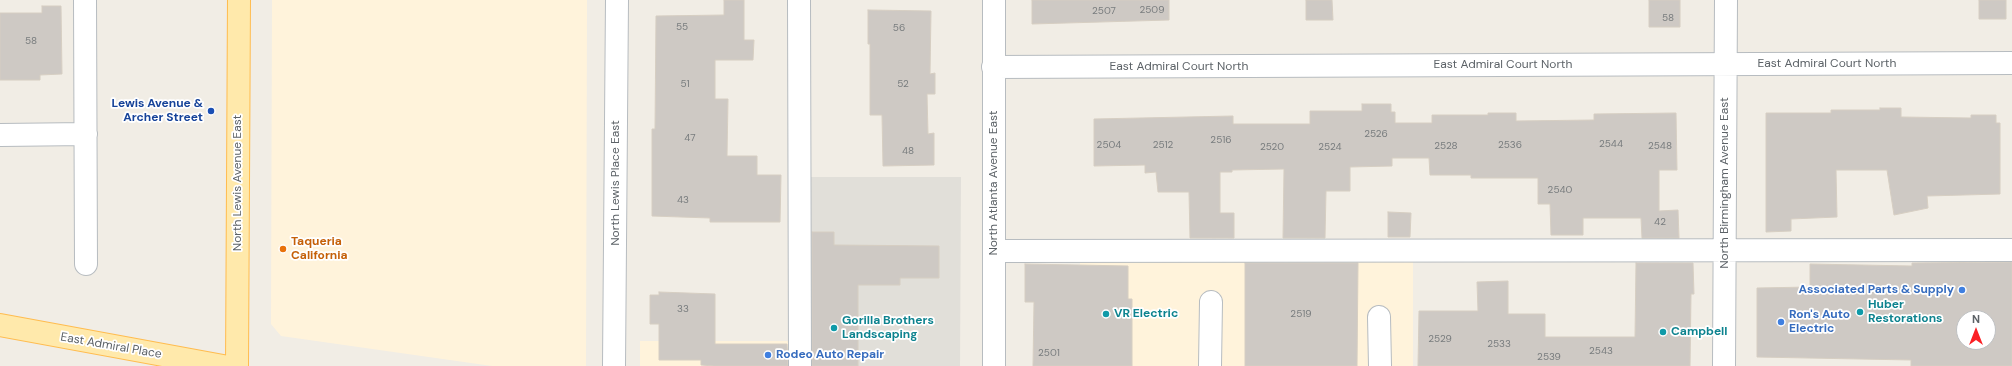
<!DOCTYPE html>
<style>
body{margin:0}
#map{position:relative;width:2012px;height:366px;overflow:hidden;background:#f1ede5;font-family:"DM Sans",sans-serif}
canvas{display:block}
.north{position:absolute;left:1956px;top:310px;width:40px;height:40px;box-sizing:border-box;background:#fff;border:1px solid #bec0c2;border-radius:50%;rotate:0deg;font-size:11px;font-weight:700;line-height:16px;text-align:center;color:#5c6267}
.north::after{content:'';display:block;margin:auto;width:14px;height:18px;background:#fb2025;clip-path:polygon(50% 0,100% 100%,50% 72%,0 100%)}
</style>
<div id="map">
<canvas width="2012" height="366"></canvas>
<div class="north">N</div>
</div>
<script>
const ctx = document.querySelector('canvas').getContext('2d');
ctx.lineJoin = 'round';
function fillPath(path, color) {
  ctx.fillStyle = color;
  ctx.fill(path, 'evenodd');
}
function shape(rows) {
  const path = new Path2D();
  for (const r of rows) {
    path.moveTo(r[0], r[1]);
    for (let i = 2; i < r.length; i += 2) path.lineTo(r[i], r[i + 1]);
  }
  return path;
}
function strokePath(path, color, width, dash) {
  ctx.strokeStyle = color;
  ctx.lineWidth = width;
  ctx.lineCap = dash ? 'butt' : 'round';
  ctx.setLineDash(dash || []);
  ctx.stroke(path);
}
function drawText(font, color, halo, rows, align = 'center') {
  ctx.font = font + ' "DM Sans",sans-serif';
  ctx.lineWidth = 3.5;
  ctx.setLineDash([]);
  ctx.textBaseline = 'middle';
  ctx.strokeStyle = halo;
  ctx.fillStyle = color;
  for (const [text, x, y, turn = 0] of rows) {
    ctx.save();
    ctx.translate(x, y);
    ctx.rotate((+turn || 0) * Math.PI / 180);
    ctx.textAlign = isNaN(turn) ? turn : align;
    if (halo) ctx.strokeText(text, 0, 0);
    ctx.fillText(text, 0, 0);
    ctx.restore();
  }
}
const commercial = shape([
 [272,0,587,0,586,366,492,366,281,336,271,324],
 [1413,259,1413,366,1080,366,1080,262],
 [640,341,794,341,794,366,640,366]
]);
const industrial = shape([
 [808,177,961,177,960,366,808,366]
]);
const building = shape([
 [724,0,744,0,744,40,754,40,753,60,715,60,715,99,728,99,727,156,757,156,757,175,781,175,780,222,710,222,710,218,652,216,652,129,655,129,656,16,724,15,724,0],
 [1032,0,1169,0,1169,20,1032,24,1032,0],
 [1306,0,1332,0,1333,20,1306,20,1306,0],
 [1649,0,1680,0,1680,27,1649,27,1649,0],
 [1979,0,2006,0,2006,19,1979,19,1979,0],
 [42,6,61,6,62,74,40,75,40,80,0,80,0,13,42,13,42,6],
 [868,10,931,11,930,74,935,73,935,94,927,94,928,134,934,133,934,165,883,166,882,115,870,115,870,44,868,44,868,10],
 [1362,104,1391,104,1391,112,1395,112,1395,123,1432,123,1432,115,1488,115,1488,113,1516,113,1516,121,1594,120,1594,114,1676,113,1677,170,1659,170,1659,211,1678,210,1679,238,1642,238,1641,218,1583,218,1583,235,1551,235,1550,204,1538,204,1538,178,1471,178,1471,175,1430,175,1429,158,1392,158,1392,166,1350,167,1350,191,1326,191,1325,238,1283,238,1284,169,1232,170,1232,172,1220,172,1220,213,1234,213,1234,238,1190,238,1189,192,1158,192,1156,172,1145,173,1145,165,1094,166,1094,119,1233,116,1233,124,1310,124,1310,111,1362,111,1362,104],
 [1880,108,1901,108,1901,117,1971,118,1971,115,1996,115,1996,123,2000,123,2000,194,1927,196,1928,208,1894,215,1887,170,1836,170,1837,217,1791,219,1791,231,1766,232,1766,113,1831,113,1831,110,1880,110,1880,108],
 [1388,212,1411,213,1410,237,1388,237,1388,212],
 [812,232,834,232,834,245,939,246,939,278,900,278,900,285,858,285,858,366,812,366,812,232],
 [2012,262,2012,366,1911,366,1911,360,1757,357,1757,288,1810,287,1810,264,1912,266,1912,263,2012,262],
 [1964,318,1988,318,1988,342,1964,342,1964,318],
 [1245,263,1358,263,1357,366,1245,366,1245,263],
 [1636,263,1693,263,1694,294,1691,294,1690,366,1418,366,1419,311,1478,311,1477,282,1508,281,1508,314,1545,314,1545,337,1635,337,1636,263],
 [1025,264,1128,266,1128,299,1132,299,1132,366,1033,366,1034,302,1025,302,1025,264],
 [659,292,715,294,715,344,787,344,788,366,714,366,701,365,701,360,659,360,659,324,650,324,650,295,659,295,659,292]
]);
const minor = shape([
 [85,0,86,264],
 [799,0,800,366],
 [994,0,994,366],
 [993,67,2012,63],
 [0,135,86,134],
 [994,251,2012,250],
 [1379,317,1380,366],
 [614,366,617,0],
 [1210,366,1211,302],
 [1724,366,1726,0]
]);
const major = shape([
 [0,325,223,366],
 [237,366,239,0]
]);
const markers = [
 [211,111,4,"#1a4fb4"],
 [283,249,4,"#e8710a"],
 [1962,290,4,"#3f7fe0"],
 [1860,312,4,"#0f9aa8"],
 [1106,314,4,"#0f9aa8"],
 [1781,322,4,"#3f7fe0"],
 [834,328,4,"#0f9aa8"],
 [1663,332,4,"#0f9aa8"],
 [768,355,4,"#3f7fe0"]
];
const numberNames = [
 ["2509",1152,10],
 ["2507",1104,11],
 ["58",1668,18],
 ["55",682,27],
 ["56",899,28],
 ["58",31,41],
 ["51",685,84],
 ["52",903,84],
 ["2526",1376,134],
 ["47",690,138],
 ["2516",1221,140],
 ["2544",1611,144],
 ["2504",1109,145],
 ["2512",1163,145],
 ["2536",1510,145],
 ["2528",1446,146],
 ["2548",1660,146],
 ["2520",1272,147],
 ["2524",1330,147],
 ["48",908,151],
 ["2540",1560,190],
 ["43",683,200],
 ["42",1660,222],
 ["33",683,309],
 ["2519",1301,314],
 ["2529",1440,339],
 ["2533",1499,344],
 ["2543",1601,351],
 ["2501",1049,353],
 ["2539",1549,357]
];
const streetNames = [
 ["East Admiral Court North",1827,64],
 ["East Admiral Court North",1503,65],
 ["East Admiral Court North",1179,67],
 ["North Lewis Avenue East",238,183,-90],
 ["North Lewis Place East",616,183,-90],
 ["North Atlanta Avenue East",994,183,-90],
 ["North Birmingham Avenue East",1725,183,-90],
 ["East Admiral Place",111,346,10]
];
const transitNames = [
 ["Lewis Avenue &",203,104],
 ["Archer Street",203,118]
];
const foodNames = [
 ["Taqueria",291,242],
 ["California",291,256]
];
const shopNames = [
 ["Associated Parts & Supply",1954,290,"right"],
 ["Ron's Auto",1789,315],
 ["Electric",1789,329],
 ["Rodeo Auto Repair",776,355]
];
const cultureNames = [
 ["Huber",1868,305],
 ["Restorations",1868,319],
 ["VR Electric",1114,314],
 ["Gorilla Brothers",842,321],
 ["Landscaping",842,335],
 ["Campbell",1671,332]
];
fillPath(commercial, '#fff3db');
fillPath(industrial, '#e1dfd9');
fillPath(building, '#cec9c4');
strokePath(building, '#d6cec2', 1);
strokePath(minor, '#b7bcc0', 24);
strokePath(major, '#ffbc4f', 24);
strokePath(minor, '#fff', 22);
strokePath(major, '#ffe9ab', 22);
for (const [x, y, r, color] of markers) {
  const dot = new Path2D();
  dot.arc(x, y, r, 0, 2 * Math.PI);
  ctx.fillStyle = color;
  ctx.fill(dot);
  strokePath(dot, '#fff', 1.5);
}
drawText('10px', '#787c7e', null, numberNames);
drawText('12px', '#5c6267', '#fff', streetNames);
drawText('bold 12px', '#164399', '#fff', transitNames, 'right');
drawText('bold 12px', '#c56008', '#fff', foodNames, 'left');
drawText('bold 12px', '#366cbe', '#fff', shopNames, 'left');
drawText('bold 12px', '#0d838f', '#fff', cultureNames, 'left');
</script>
